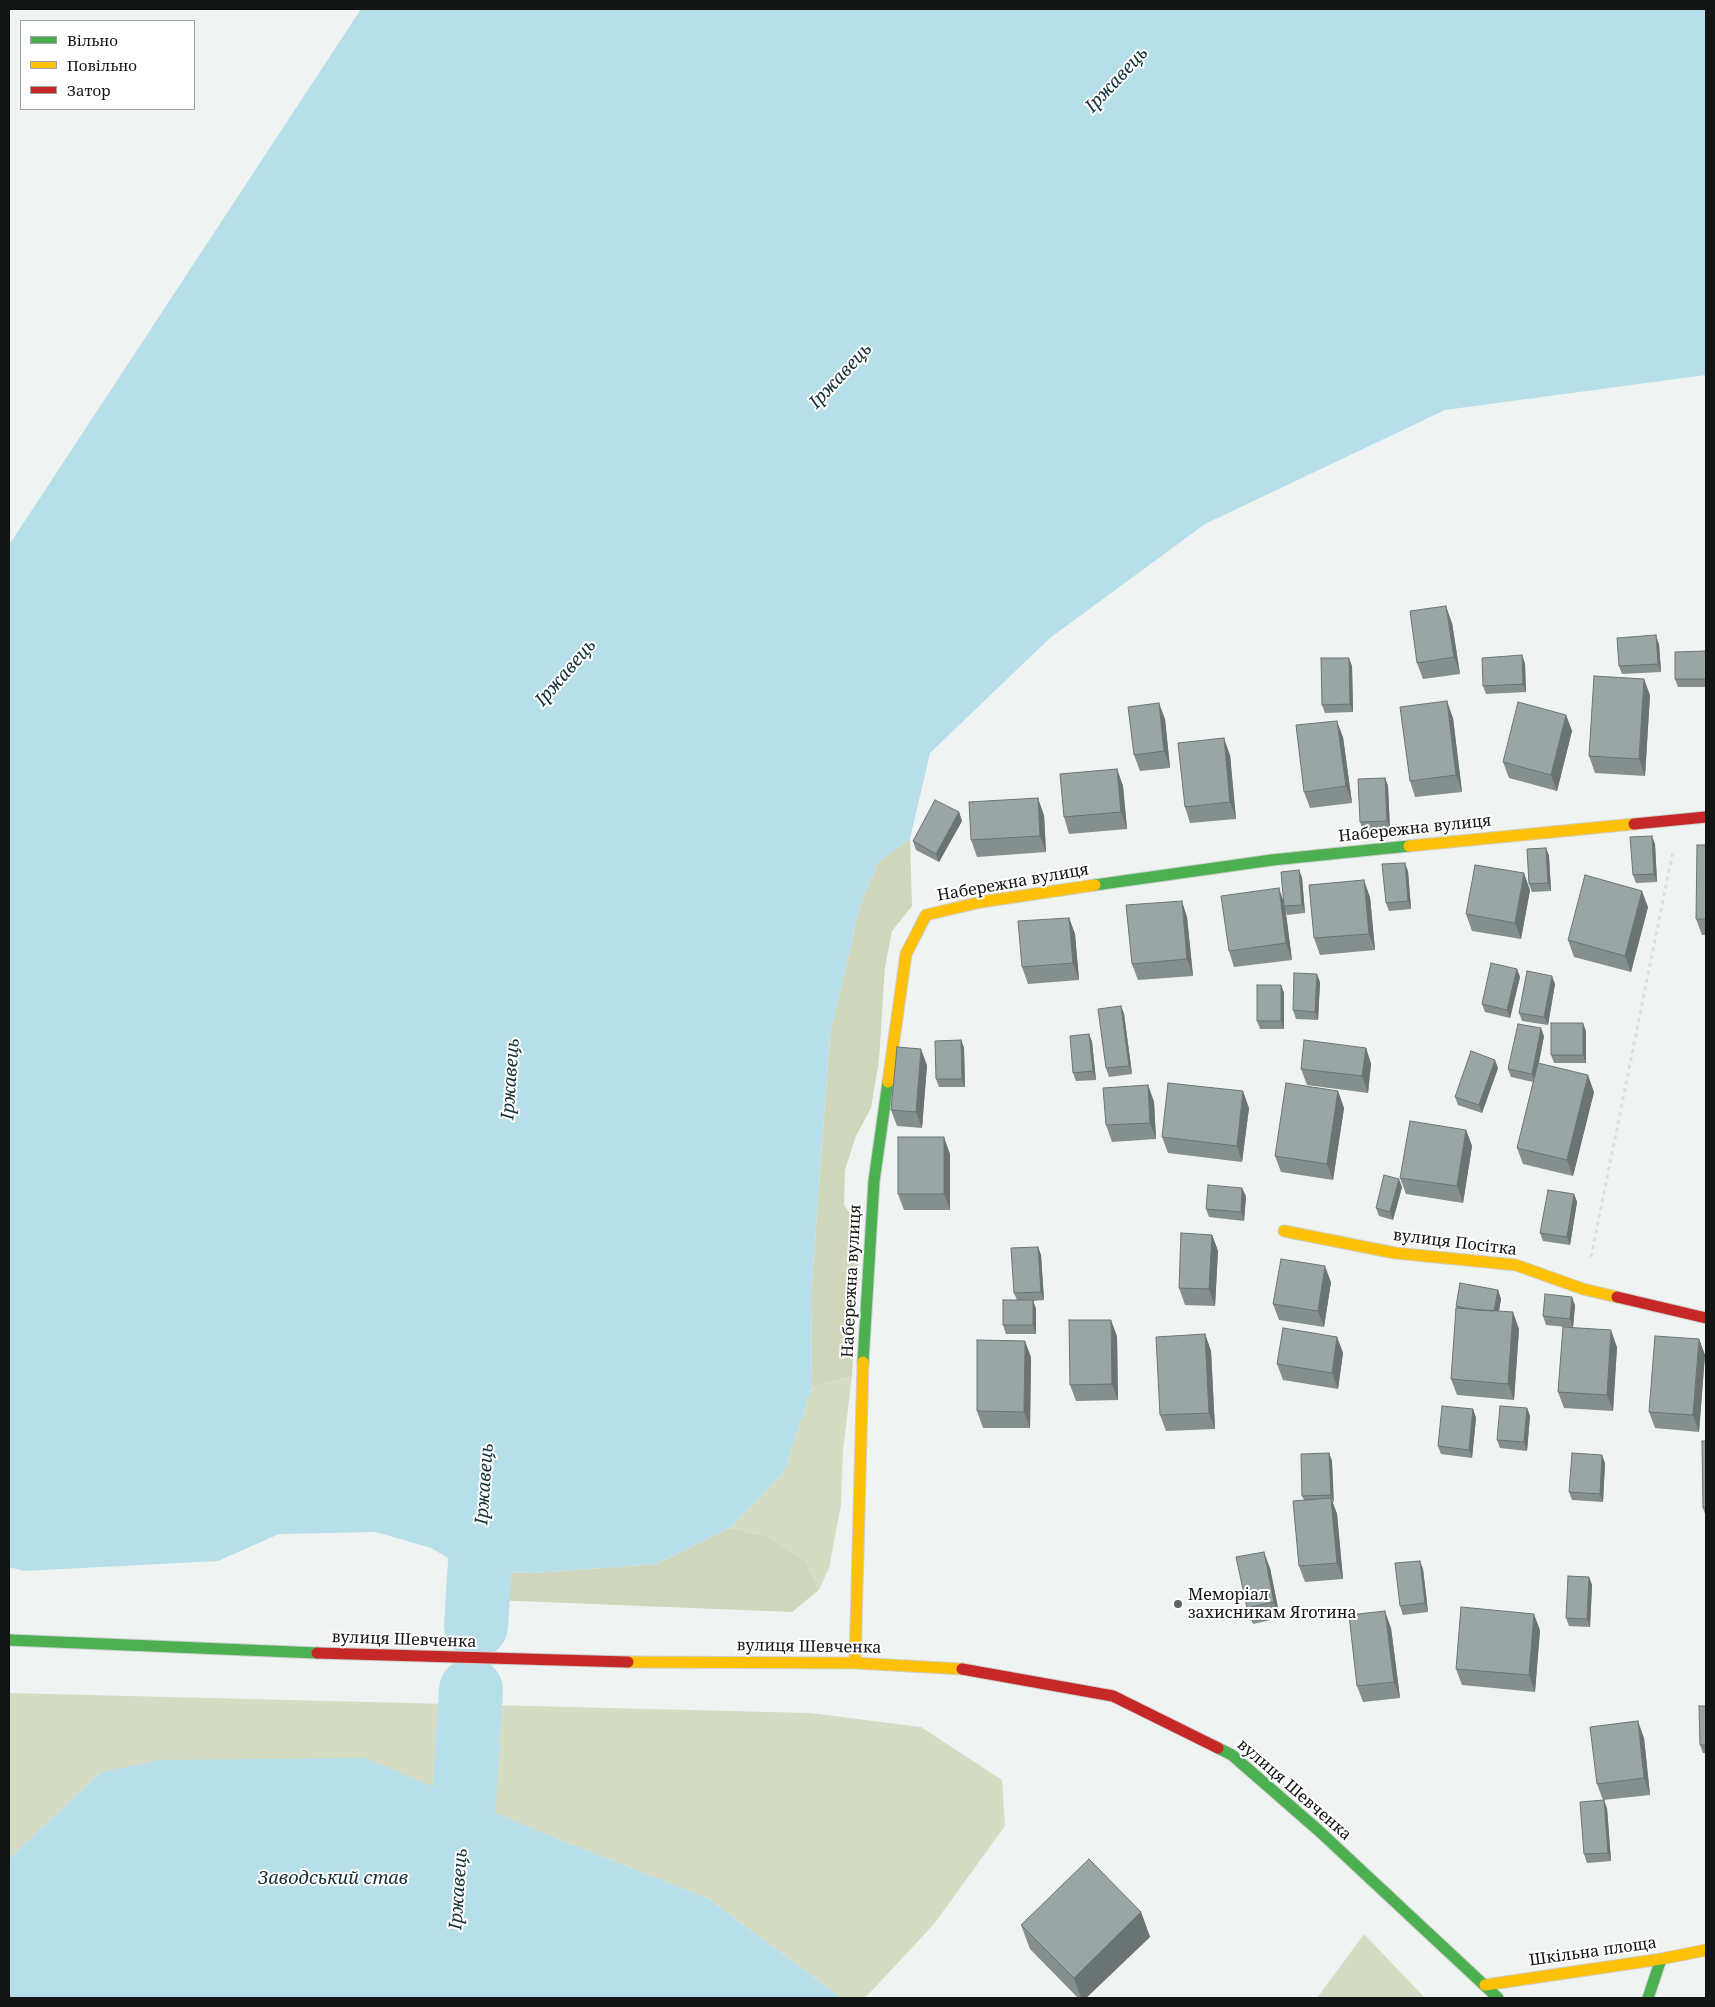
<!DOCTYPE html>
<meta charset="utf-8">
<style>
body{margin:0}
#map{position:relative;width:1715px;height:2007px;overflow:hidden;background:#eff4f2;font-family:"Noto Serif",serif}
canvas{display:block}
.frame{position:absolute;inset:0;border:10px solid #121513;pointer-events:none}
.legend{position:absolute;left:20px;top:20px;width:175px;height:90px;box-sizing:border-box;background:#fff;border:1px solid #a0a1a1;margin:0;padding:6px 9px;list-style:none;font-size:15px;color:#121513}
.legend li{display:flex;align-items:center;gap:10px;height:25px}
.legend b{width:25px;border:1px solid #a0a1a1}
</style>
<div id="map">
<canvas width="1715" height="2007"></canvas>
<div class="frame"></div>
<ul class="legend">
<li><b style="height:6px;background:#4caf50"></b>Вільно</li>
<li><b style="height:6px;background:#ffc107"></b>Повільно</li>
<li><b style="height:6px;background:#c62828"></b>Затор</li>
</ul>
</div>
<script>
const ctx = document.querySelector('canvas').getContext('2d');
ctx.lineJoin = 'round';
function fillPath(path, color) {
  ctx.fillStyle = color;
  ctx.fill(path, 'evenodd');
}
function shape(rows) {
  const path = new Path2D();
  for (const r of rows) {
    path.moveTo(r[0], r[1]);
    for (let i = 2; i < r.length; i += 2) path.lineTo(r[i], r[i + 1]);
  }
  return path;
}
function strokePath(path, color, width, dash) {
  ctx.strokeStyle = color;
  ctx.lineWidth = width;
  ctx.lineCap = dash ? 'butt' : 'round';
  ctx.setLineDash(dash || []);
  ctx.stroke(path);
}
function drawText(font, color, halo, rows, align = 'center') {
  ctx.font = font + ' "Noto Serif",serif';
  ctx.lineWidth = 4;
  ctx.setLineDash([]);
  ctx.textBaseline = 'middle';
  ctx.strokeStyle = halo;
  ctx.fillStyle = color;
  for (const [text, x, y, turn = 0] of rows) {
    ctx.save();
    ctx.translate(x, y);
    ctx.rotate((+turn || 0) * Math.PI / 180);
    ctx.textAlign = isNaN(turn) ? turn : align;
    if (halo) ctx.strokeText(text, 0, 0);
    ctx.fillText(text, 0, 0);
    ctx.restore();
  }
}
const green = shape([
 [852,1376,843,1450,841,1505,829,1568,819,1590,805,1560,770,1537,730,1528,784,1472,812,1387],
 [9,1693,810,1713,921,1727,1002,1780,1005,1826,934,1924,865,1998,842,1998,707,1898,555,1838,101,1772,9,1859],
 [1364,1934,1425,1998,1317,1998]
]);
const forest = shape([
 [910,839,912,906,892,931,885,967,879,1060,871,1108,856,1136,845,1170,844,1205,851,1215,860,1242,852,1376,812,1387,811,1295,830,1035,861,902,879,861],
 [730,1528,770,1537,805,1560,819,1590,792,1612,493,1600,488,1588,495,1572,534,1573,656,1564]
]);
const water = shape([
 [361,9,1706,9,1706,375,1445,410,1205,524,1050,638,930,753,910,839,879,861,861,902,830,1035,811,1295,812,1387,784,1472,730,1528,656,1564,534,1573,470,1571,431,1548,376,1532,279,1534,218,1561,24,1571,9,1567,9,545],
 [365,1758,555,1838,707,1898,842,1998,9,1998,9,1859,101,1772,160,1760]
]);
const river = shape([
 [476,1626,485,1484],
 [452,1998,471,1690]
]);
const path = shape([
 [1591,1257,1673,851]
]);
const fast = shape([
 [1095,885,1272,860,1409,846],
 [863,1362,874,1181,888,1082],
 [9,1640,317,1653],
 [1218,1748,1232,1755,1318,1830,1498,1998],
 [1648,1998,1661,1959]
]);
const slow = shape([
 [1409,846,1634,824],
 [888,1082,906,954,926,915,981,902,1095,885],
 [1284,1231,1395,1253,1516,1265,1583,1289,1617,1297],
 [628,1662,855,1663,962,1669],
 [855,1663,863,1362],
 [1485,1985,1661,1959,1706,1950]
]);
const jam = shape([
 [1634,824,1706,817],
 [1617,1297,1706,1318],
 [317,1653,628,1662],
 [962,1669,1113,1696,1218,1748]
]);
const wall = shape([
 [1452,623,1460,674,1423,679,1417,663],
 [1659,644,1661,672,1622,674,1619,666],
 [1706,651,1706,687,1678,687,1675,679],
 [1522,655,1525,664,1526,692,1486,694,1483,686],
 [1352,666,1353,712,1325,713,1322,705],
 [1650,695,1645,776,1595,773,1589,756],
 [1566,715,1572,731,1557,791,1509,778,1503,762],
 [1453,718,1462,792,1415,797,1410,781],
 [1165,719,1170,768,1140,771,1134,755],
 [1343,737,1352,803,1310,808,1304,792],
 [1230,755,1236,819,1190,823,1185,807],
 [1117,769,1123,786,1127,829,1069,834,1064,817],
 [1385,778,1388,786,1390,829,1363,830,1360,822],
 [959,812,962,821,939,862,916,850,913,841],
 [1044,815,1046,852,977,857,971,840],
 [1655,844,1657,882,1636,883,1633,875],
 [1706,845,1706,935,1702,935,1696,919],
 [1546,848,1549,856,1551,891,1532,892,1529,884],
 [1299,870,1302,878,1305,913,1287,915,1285,909,1292,960,1234,967,1229,951,1284,903],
 [1408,871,1411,909,1389,911,1386,903],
 [1530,890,1521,939,1472,931,1466,914],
 [1370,897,1375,950,1320,955,1314,938],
 [1648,907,1631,972,1574,957,1568,940],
 [1187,917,1193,976,1138,980,1132,964],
 [1069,918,1075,934,1079,980,1028,984,1022,967],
 [1517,969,1520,977,1510,1018,1485,1012,1482,1004],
 [1320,982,1318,1020,1296,1019,1293,1010],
 [1555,984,1548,1025,1522,1021,1519,1013],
 [1281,985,1284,993,1284,1029,1260,1029,1257,1021],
 [1121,1006,1124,1014,1132,1074,1109,1077,1106,1068],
 [1586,1031,1586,1063,1554,1063,1551,1055],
 [1089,1034,1092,1042,1096,1080,1076,1081,1073,1073],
 [1544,1036,1539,1063,1594,1092,1573,1176,1523,1164,1517,1148,1533,1082,1511,1077,1508,1069],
 [961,1040,964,1048,965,1087,939,1087,936,1079],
 [1366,1048,1371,1064,1368,1093,1307,1085,1301,1069],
 [927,1065,922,1128,897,1126,891,1110],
 [1498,1068,1482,1113,1458,1105,1455,1097],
 [1148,1085,1154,1102,1156,1139,1112,1142,1106,1125],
 [1338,1091,1344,1108,1333,1180,1281,1172,1275,1156],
 [1249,1108,1242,1162,1168,1153,1162,1137],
 [1466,1130,1472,1146,1463,1203,1406,1194,1400,1178],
 [950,1154,950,1210,904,1210,898,1194],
 [1402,1187,1393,1220,1379,1216,1376,1208],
 [1574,1194,1577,1202,1570,1245,1543,1241,1540,1233],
 [1246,1196,1244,1221,1209,1217,1206,1209],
 [1212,1235,1218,1251,1215,1306,1185,1305,1179,1288],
 [1038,1247,1041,1255,1044,1300,1033,1301,1036,1309,1036,1334,1006,1334,1003,1325,1017,1300,1014,1293],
 [1331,1282,1324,1327,1279,1320,1273,1304],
 [1498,1290,1501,1299,1499,1311,1519,1329,1514,1400,1457,1395,1451,1379,1457,1308,1456,1306],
 [1575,1305,1573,1327,1617,1347,1613,1411,1564,1408,1558,1392,1566,1327,1546,1325,1543,1316],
 [1205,1334,1211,1351,1215,1429,1166,1431,1160,1415],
 [1117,1336,1118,1400,1076,1401,1070,1385],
 [1337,1337,1343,1353,1338,1389,1283,1380,1277,1364],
 [1699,1339,1705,1355,1699,1432,1655,1428,1649,1412],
 [1031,1357,1030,1428,983,1428,977,1411],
 [1527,1408,1530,1416,1527,1451,1500,1448,1497,1440],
 [1473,1409,1476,1418,1472,1458,1441,1454,1438,1446],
 [1706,1441,1706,1517,1703,1508],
 [1329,1453,1332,1461,1333,1503,1337,1514,1343,1579,1305,1582,1299,1566,1304,1500,1302,1496],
 [1605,1463,1603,1502,1572,1500,1569,1492],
 [1270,1568,1280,1618,1253,1624,1247,1608],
 [1423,1569,1428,1612,1403,1615,1400,1606],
 [1589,1577,1592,1585,1590,1627,1569,1626,1566,1618],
 [1391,1628,1400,1698,1363,1702,1357,1686],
 [1540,1630,1535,1692,1462,1685,1456,1669],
 [1706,1706,1706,1753,1703,1753,1700,1745],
 [1644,1738,1650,1795,1603,1800,1597,1784],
 [1607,1808,1611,1861,1587,1863,1584,1854],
 [1141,1912,1150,1937,1086,1998,1078,1998,1030,1949,1021,1925]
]);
const shadedWall = shape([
 [1446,606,1452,623,1460,674,1454,657],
 [1656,635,1659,644,1661,672,1658,664],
 [1522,655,1525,664,1526,692,1523,684],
 [1349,658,1352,666,1353,712,1350,704],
 [1644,679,1650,695,1645,776,1639,759],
 [1447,701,1453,718,1462,792,1456,775],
 [1159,703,1165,719,1170,768,1164,751],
 [1566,715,1572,731,1557,791,1551,775],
 [1337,721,1343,737,1352,803,1346,786],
 [1224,738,1230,755,1236,819,1230,802],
 [1117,769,1123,786,1127,829,1121,812],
 [1385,778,1388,786,1390,829,1387,821],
 [1038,798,1044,815,1046,852,1040,836],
 [959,812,962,821,939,862,936,854],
 [1652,836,1655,844,1657,882,1654,874],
 [1546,848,1549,856,1551,891,1548,883],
 [1405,863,1408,871,1411,909,1408,901],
 [1299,870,1302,878,1305,913,1302,905],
 [1524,873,1530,890,1521,939,1515,923],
 [1364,880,1370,897,1375,950,1369,934],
 [1279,888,1285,905,1292,960,1286,943],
 [1642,891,1648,907,1631,972,1625,956],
 [1182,901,1187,917,1193,976,1187,959],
 [1069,918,1075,934,1079,980,1073,963],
 [1517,969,1520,977,1510,1018,1507,1010],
 [1317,974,1320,982,1318,1020,1315,1012],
 [1552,976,1555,984,1548,1025,1544,1017],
 [1281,985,1284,993,1284,1029,1281,1021],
 [1121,1006,1124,1014,1132,1074,1129,1066],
 [1583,1023,1586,1031,1586,1063,1583,1055],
 [1541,1028,1544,1036,1535,1082,1532,1074],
 [1089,1034,1092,1042,1096,1080,1093,1071],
 [961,1040,964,1048,965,1087,962,1079],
 [1366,1048,1371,1064,1368,1093,1362,1076],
 [921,1049,927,1065,922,1128,916,1112],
 [1495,1060,1498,1068,1482,1113,1479,1105],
 [1588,1075,1594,1092,1573,1176,1567,1160],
 [1148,1085,1154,1102,1156,1139,1150,1123],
 [1243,1091,1249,1108,1242,1162,1237,1146],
 [1338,1091,1344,1108,1333,1180,1327,1164],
 [1466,1130,1472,1146,1463,1203,1457,1186],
 [944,1137,950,1154,950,1210,944,1194],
 [1399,1179,1402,1187,1393,1220,1390,1212],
 [1242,1188,1246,1196,1244,1221,1241,1212],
 [1574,1194,1577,1202,1570,1245,1567,1237],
 [1212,1235,1218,1251,1215,1306,1209,1289],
 [1038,1247,1041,1255,1044,1300,1041,1292],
 [1325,1266,1331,1282,1324,1327,1318,1311],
 [1498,1290,1501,1299,1497,1322,1494,1313],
 [1572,1297,1575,1305,1573,1328,1570,1319],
 [1033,1300,1036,1309,1036,1334,1033,1325],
 [1513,1312,1519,1329,1514,1400,1508,1384],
 [1111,1320,1117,1336,1118,1400,1112,1384],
 [1611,1330,1617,1347,1613,1411,1607,1395],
 [1205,1334,1211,1351,1215,1429,1209,1413],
 [1337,1337,1343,1353,1338,1389,1332,1373],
 [1699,1339,1705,1355,1699,1432,1693,1415],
 [1025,1341,1031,1357,1030,1428,1024,1412],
 [1527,1408,1530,1416,1527,1451,1524,1442],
 [1473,1409,1476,1418,1472,1458,1469,1450],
 [1329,1453,1332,1461,1334,1503,1331,1495],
 [1602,1455,1605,1463,1603,1502,1600,1494],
 [1331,1498,1337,1514,1343,1579,1337,1563],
 [1264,1552,1270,1568,1280,1618,1274,1602],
 [1420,1561,1423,1569,1428,1612,1425,1603],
 [1589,1577,1592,1585,1590,1627,1587,1619],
 [1385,1611,1391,1628,1400,1698,1394,1682],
 [1534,1614,1540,1630,1535,1692,1529,1675],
 [1638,1721,1644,1738,1650,1795,1644,1778],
 [1604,1800,1607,1808,1611,1861,1608,1853],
 [1141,1912,1150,1937,1086,1998,1081,1998,1074,1978]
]);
const building = shape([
 [1446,606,1454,657,1417,663,1410,611,1446,606],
 [1656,635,1658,664,1619,666,1617,638,1656,635],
 [1706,651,1706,679,1675,679,1675,652,1706,651],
 [1522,655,1523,684,1483,686,1482,658,1522,655],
 [1321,658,1349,658,1350,704,1322,705,1321,658],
 [1594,676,1644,679,1639,759,1589,756,1594,676],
 [1447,701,1456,775,1410,781,1400,707,1447,701],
 [1518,702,1566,715,1551,775,1503,762,1518,702],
 [1159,703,1164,751,1134,755,1128,707,1159,703],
 [1337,721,1346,786,1304,792,1296,725,1337,721],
 [1224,738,1230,802,1185,807,1178,743,1224,738],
 [1117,769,1121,812,1064,817,1060,774,1117,769],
 [1385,778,1387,821,1360,822,1358,779,1385,778],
 [1038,798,1040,836,971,840,969,802,1038,798],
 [935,800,959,812,936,854,913,841,935,800],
 [1652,836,1654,874,1633,875,1630,837,1652,836],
 [1697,845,1706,845,1706,919,1696,919,1697,845],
 [1546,848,1548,883,1529,884,1527,849,1546,848],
 [1405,863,1408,901,1386,903,1382,864,1405,863],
 [1475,865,1524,873,1515,923,1466,914,1475,865],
 [1299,870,1302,905,1284,906,1281,872,1299,870],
 [1585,875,1642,891,1625,956,1568,940,1585,875],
 [1364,880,1369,934,1314,938,1309,885,1364,880],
 [1279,888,1286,943,1229,951,1221,896,1279,888],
 [1182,901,1187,959,1132,964,1126,905,1182,901],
 [1069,918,1073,963,1022,967,1018,921,1069,918],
 [1491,963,1517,969,1507,1010,1482,1004,1491,963],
 [1527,971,1552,976,1544,1017,1519,1013,1527,971],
 [1294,973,1317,974,1315,1012,1293,1010,1294,973],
 [1257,985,1281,985,1281,1021,1257,1021,1257,985],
 [1121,1006,1129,1066,1106,1068,1098,1009,1121,1006],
 [1551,1023,1583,1023,1583,1055,1551,1055,1551,1023],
 [1518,1024,1541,1028,1532,1074,1508,1069,1518,1024],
 [1089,1034,1093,1071,1073,1073,1070,1036,1089,1034],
 [961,1040,962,1079,936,1079,935,1041,961,1040],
 [1304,1040,1366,1048,1362,1076,1301,1069,1304,1040],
 [897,1047,921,1049,916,1112,891,1110,897,1047],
 [1471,1051,1495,1060,1479,1105,1455,1097,1471,1051],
 [1538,1063,1588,1075,1567,1160,1517,1148,1538,1063],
 [1168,1083,1243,1091,1237,1146,1162,1137,1168,1083],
 [1286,1083,1338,1091,1327,1164,1275,1156,1286,1083],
 [1148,1085,1150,1123,1106,1125,1103,1088,1148,1085],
 [1410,1121,1466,1130,1457,1186,1400,1178,1410,1121],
 [898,1137,944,1137,944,1194,898,1194,898,1137],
 [1384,1175,1399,1179,1390,1212,1376,1208,1384,1175],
 [1208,1185,1242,1188,1241,1212,1206,1209,1208,1185],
 [1548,1190,1574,1194,1567,1237,1540,1233,1548,1190],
 [1181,1233,1212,1235,1209,1289,1179,1288,1181,1233],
 [1038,1247,1041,1292,1014,1293,1011,1248,1038,1247],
 [1281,1259,1325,1266,1318,1311,1273,1304,1281,1259],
 [1460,1283,1498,1290,1494,1311,1475,1310,1456,1306,1460,1283],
 [1545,1294,1572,1297,1570,1319,1543,1316,1545,1294],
 [1003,1300,1033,1300,1033,1325,1003,1325,1003,1300],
 [1456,1308,1513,1312,1508,1384,1451,1379,1456,1308],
 [1069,1320,1111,1320,1112,1384,1070,1385,1069,1320],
 [1563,1327,1611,1330,1607,1395,1558,1392,1563,1327],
 [1283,1328,1337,1337,1332,1373,1277,1364,1283,1328],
 [1205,1334,1209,1413,1160,1415,1156,1337,1205,1334],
 [1655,1336,1699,1339,1693,1415,1649,1412,1655,1336],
 [977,1340,1025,1341,1024,1412,977,1411,977,1340],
 [1442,1406,1473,1409,1469,1450,1438,1446,1442,1406],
 [1500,1406,1527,1408,1524,1442,1497,1440,1500,1406],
 [1702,1441,1706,1441,1706,1508,1703,1508,1702,1441],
 [1329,1453,1331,1495,1302,1496,1301,1454,1329,1453],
 [1572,1453,1602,1455,1600,1494,1569,1492,1572,1453],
 [1331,1498,1337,1563,1299,1566,1293,1501,1331,1498],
 [1264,1552,1274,1602,1247,1608,1236,1557,1264,1552],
 [1420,1561,1425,1603,1400,1606,1395,1563,1420,1561],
 [1568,1576,1589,1577,1587,1619,1566,1618,1568,1576],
 [1461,1607,1534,1614,1529,1675,1456,1669,1461,1607],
 [1385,1611,1394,1682,1357,1686,1349,1615,1385,1611],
 [1699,1706,1706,1706,1706,1745,1700,1745,1699,1706],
 [1638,1721,1644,1778,1597,1784,1590,1727,1638,1721],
 [1604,1800,1608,1853,1584,1854,1580,1802,1604,1800],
 [1089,1859,1141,1912,1074,1978,1021,1925,1089,1859]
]);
const markers = [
 [1178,1604,5,"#5f6361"]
];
const streetNames = [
 ["Набережна вулиця",1415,829,-6],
 ["Набережна вулиця",1013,883,-10],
 ["вулиця Посітка",1455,1243,7],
 ["Набережна вулиця",852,1281,-87],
 ["вулиця Шевченка",404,1640,2],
 ["вулиця Шевченка",809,1647,1],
 ["вулиця Шевченка",1294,1790,41],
 ["Шкільна площа",1593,1952,-8]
];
const poiNames = [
 ["Меморіал",1188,1595],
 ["захисникам Яготина",1188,1613]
];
const waterNames = [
 ["Іржавець",1117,80,-47],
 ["Іржавець",841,376,-47],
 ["Іржавець",566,673,-49],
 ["Іржавець",511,1079,-86],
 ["Іржавець",485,1484,-86],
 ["Заводський став",333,1879],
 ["Іржавець",459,1889,-86]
];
fillPath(green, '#d6dcc4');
fillPath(forest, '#d0d6bc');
fillPath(water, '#b6dfea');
strokePath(river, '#b6dfea', 64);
strokePath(fast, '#cccfcd', 13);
strokePath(slow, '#cccfcd', 13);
strokePath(jam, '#cccfcd', 13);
strokePath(path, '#dddfde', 3, [4, 4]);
strokePath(fast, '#4caf50', 11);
strokePath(slow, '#ffc107', 11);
strokePath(jam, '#c62828', 11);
fillPath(wall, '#848f8e');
fillPath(shadedWall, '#6b7474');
fillPath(building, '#99a6a5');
strokePath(building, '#6b7474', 1);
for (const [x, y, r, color] of markers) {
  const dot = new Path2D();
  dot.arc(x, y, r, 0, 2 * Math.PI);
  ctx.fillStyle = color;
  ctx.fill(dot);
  strokePath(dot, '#fff', 2);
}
drawText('16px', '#121513', '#fff', streetNames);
drawText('16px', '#121513', '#fff', poiNames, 'left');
drawText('italic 18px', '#133037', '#fff', waterNames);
</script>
